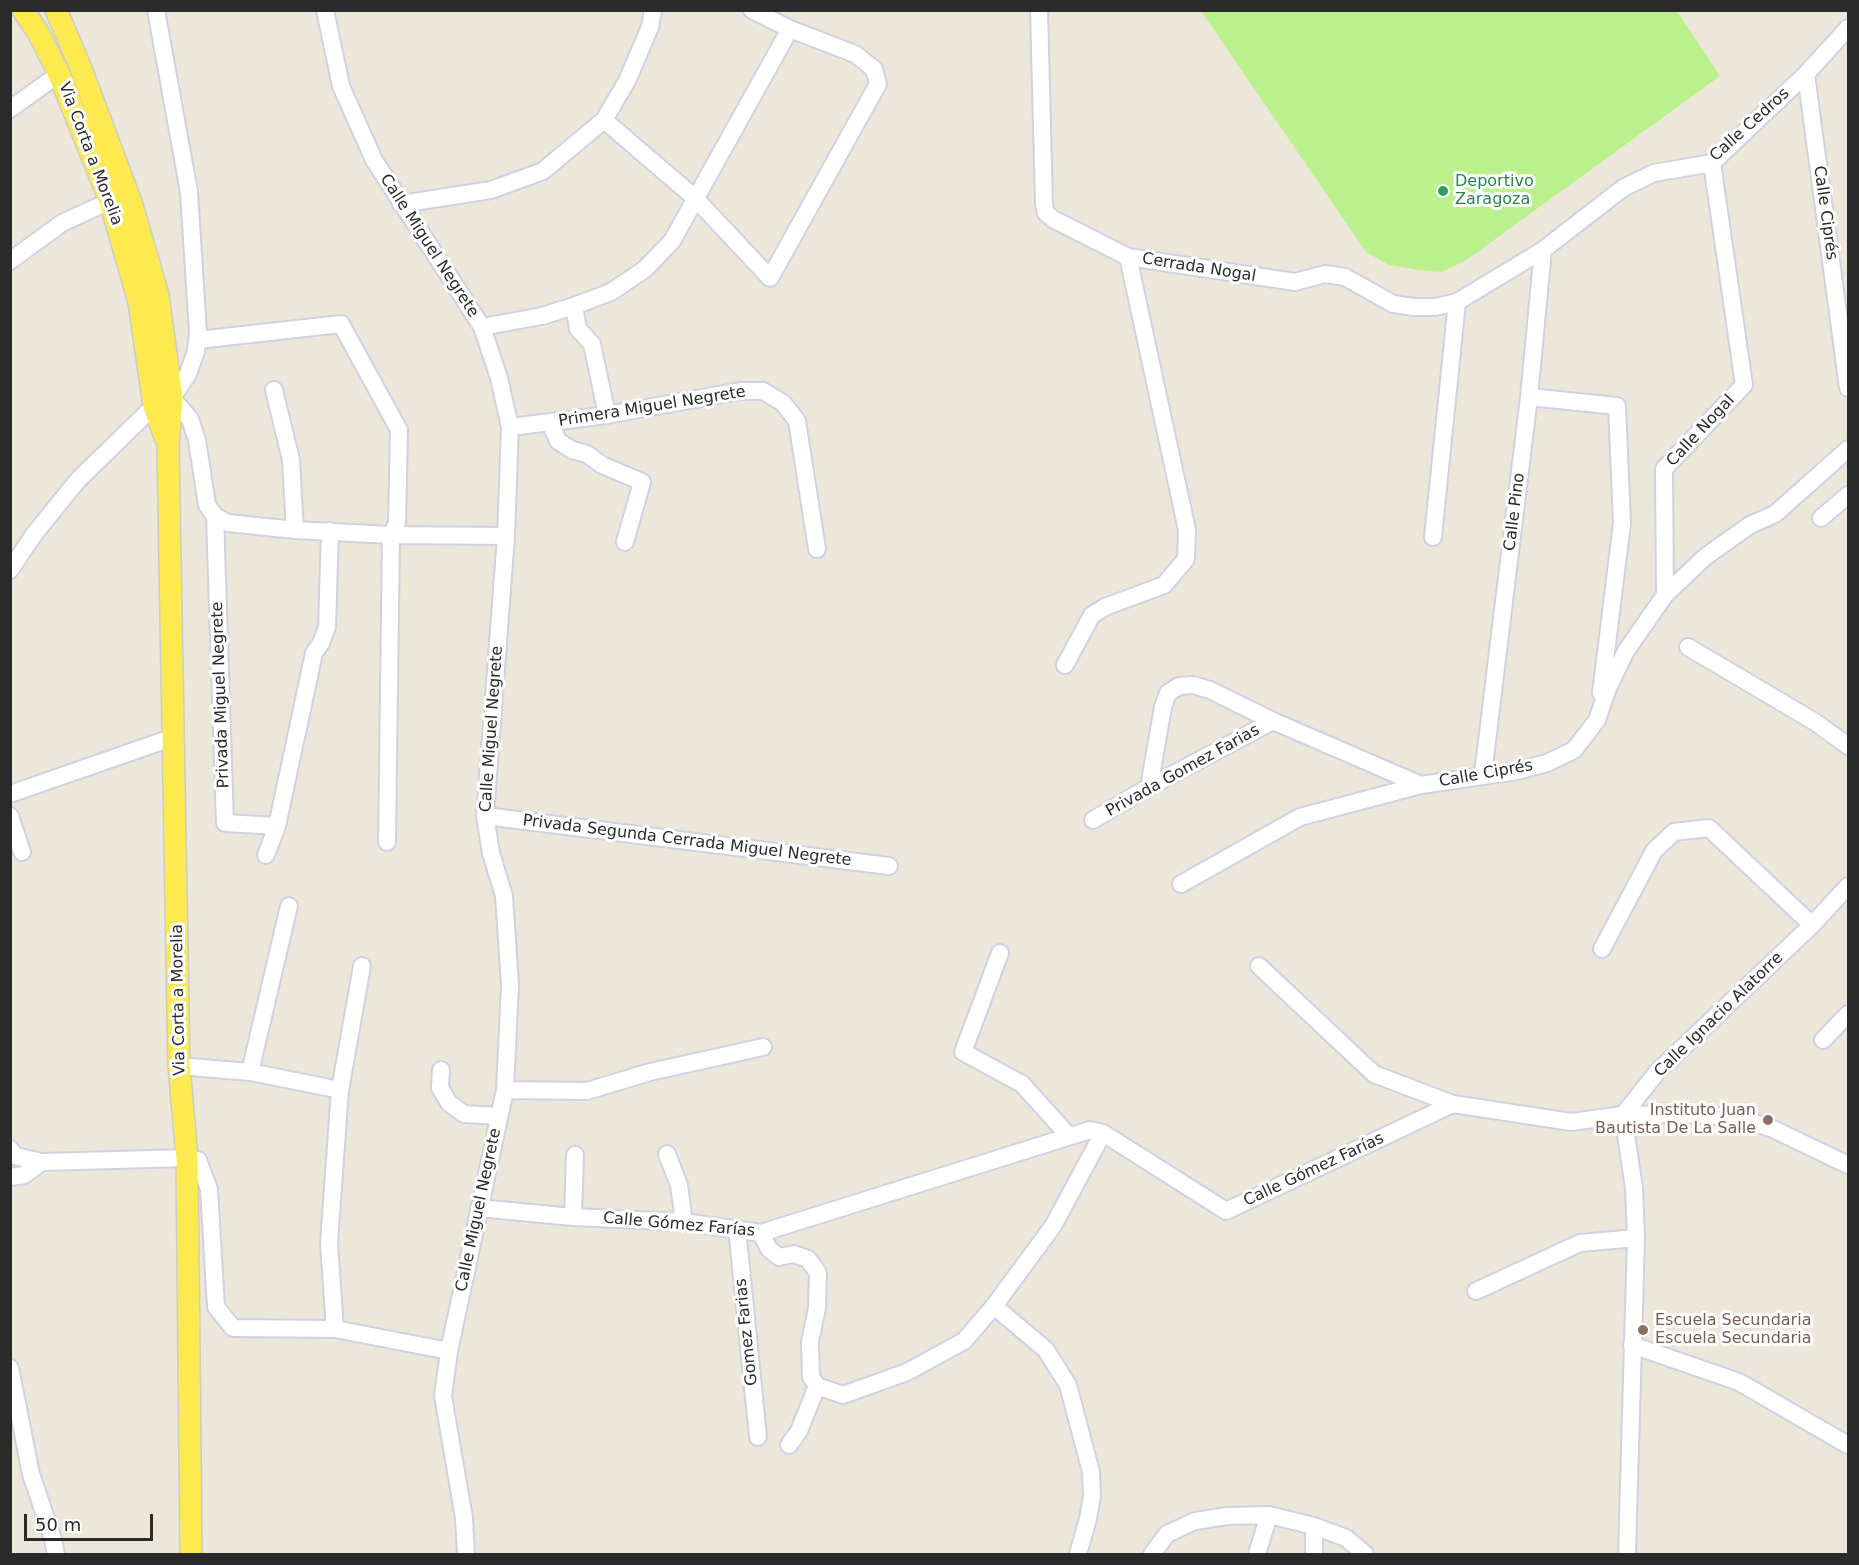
<!DOCTYPE html>
<meta charset="utf-8">
<style>
body{margin:0}
#map{position:relative;width:1859px;height:1565px;overflow:hidden;background:#ede7da;font-family:"DejaVu Sans",sans-serif}
canvas{display:block}
.frame{position:absolute;inset:0;border:12px solid #2a2a2a;pointer-events:none}
.scale{position:absolute;left:24px;top:1514px;width:129px;height:27px;box-sizing:border-box;border:3px solid #2a2a2a;border-top:0;padding-left:8px;font-size:18px;line-height:21px;white-space:nowrap;color:#2a2a2a;-webkit-text-stroke:4px #fff;paint-order:stroke}
</style>
<div id="map">
<canvas width="1859" height="1565"></canvas>
<div class="frame"></div>
<div class="scale">50 m</div>
</div>
<script>
const ctx = document.querySelector('canvas').getContext('2d');
ctx.lineJoin = 'round';
function fillPath(path, color) {
  ctx.fillStyle = color;
  ctx.fill(path, 'evenodd');
}
function shape(rows) {
  const path = new Path2D();
  for (const r of rows) {
    path.moveTo(r[0], r[1]);
    for (let i = 2; i < r.length; i += 2) path.lineTo(r[i], r[i + 1]);
  }
  return path;
}
function strokePath(path, color, width, dash) {
  ctx.strokeStyle = color;
  ctx.lineWidth = width;
  ctx.lineCap = dash ? 'butt' : 'round';
  ctx.setLineDash(dash || []);
  ctx.stroke(path);
}
function drawText(font, color, halo, rows, align = 'center') {
  ctx.font = font + ' "DejaVu Sans",sans-serif';
  ctx.lineWidth = 6;
  ctx.setLineDash([]);
  ctx.textBaseline = 'middle';
  ctx.strokeStyle = halo;
  ctx.fillStyle = color;
  for (const [text, x, y, turn = 0] of rows) {
    ctx.save();
    ctx.translate(x, y);
    ctx.rotate((+turn || 0) * Math.PI / 180);
    ctx.textAlign = isNaN(turn) ? turn : align;
    if (halo) ctx.strokeText(text, 0, 0);
    ctx.fillText(text, 0, 0);
    ctx.restore();
  }
}
const pitch = shape([
 [1201,11,1677,11,1720,76,1465,261,1441,272,1418,270,1389,265,1366,252]
]);
const minor = shape([
 [325,10,341,86,374,160,482,327,499,378,510,427,506,536,485,816,491,853,504,896,510,985,505,1090,449,1351,443,1396,464,1518,466,1554],
 [1039,10,1044,204,1046,213,1053,219,1128,257,1295,282,1325,274,1345,277,1393,304,1414,307,1435,307,1457,302,1543,250,1623,188,1654,173,1712,163,1806,74,1848,28],
 [1806,74,1848,388],
 [10,109,59,74],
 [604,120,695,198,770,278,878,84,874,69,855,54,790,29,752,10],
 [401,204,491,190,543,171,604,120,627,81,650,27,653,10],
 [10,261,62,223,110,201],
 [574,306,578,329,592,344,607,415],
 [482,327,542,316,574,306,611,292,645,269,672,241,790,29],
 [198,340,341,324,399,430,397,523,391,535,387,842],
 [274,390,291,460,295,530],
 [1529,397,1617,406,1622,523,1601,693],
 [172,398,190,419,197,440,207,505,215,516,228,523,295,530,391,535,506,536],
 [550,423,558,441,572,450,587,454,602,465,642,482,625,542],
 [510,427,607,415,740,391,763,391,783,403,797,421,817,549],
 [215,516,225,823,277,826],
 [1821,518,1848,495],
 [1433,537,1457,302],
 [10,570,35,533,78,480,154,406,172,398,188,374,196,351,198,333,189,192,156,10],
 [1665,595,1664,469,1744,385,1712,163],
 [1688,647,1815,722,1848,746],
 [1065,665,1092,615,1105,607,1164,585,1186,559,1187,530,1128,257],
 [1483,774,1529,397,1543,250],
 [1149,787,1163,707,1168,693,1179,686,1193,685,1210,690,1273,721,1421,785],
 [10,794,174,737],
 [10,816,22,852],
 [485,816,889,866],
 [1093,820,1149,787,1273,721],
 [266,855,277,826,314,653,321,643,327,627,330,531],
 [1181,884,1300,817,1421,785,1517,771,1547,763,1574,750,1597,720,1608,688,1626,651,1665,595,1705,557,1750,525,1775,514,1848,449],
 [1602,949,1654,851,1674,832,1709,828,1812,925],
 [1000,953,963,1052,1022,1084,1068,1135],
 [1259,966,1374,1074,1453,1104],
 [1823,1040,1848,1014],
 [179,1066,250,1072,340,1090],
 [441,1070,440,1088,449,1103,464,1114,499,1116],
 [250,1072,289,906],
 [505,1090,587,1091,650,1072,763,1047],
 [10,1149,15,1156,42,1162],
 [667,1154,679,1185,684,1222],
 [10,1177,24,1175,42,1162,187,1158,198,1160,209,1189,216,1307,233,1328,335,1329,449,1351],
 [479,1208,573,1217,684,1222,761,1233,1090,1130,1103,1133,1226,1211,1453,1104,1571,1122,1623,1115,1682,1114,1736,1117,1773,1129,1848,1165],
 [573,1217,575,1155],
 [737,1228,758,1437],
 [761,1233,769,1249,779,1257,794,1254,808,1259,818,1273,817,1308,810,1342,811,1377,817,1386,843,1395,907,1372,964,1341,994,1306,1053,1226,1103,1133],
 [1476,1291,1580,1243,1636,1238],
 [994,1306,1046,1350,1068,1385,1091,1472,1092,1496,1088,1519,1078,1554],
 [335,1329,329,1243,340,1090,362,966],
 [1632,1345,1739,1382,1848,1445],
 [10,1368,31,1474,53,1539,56,1554],
 [789,1445,799,1431,817,1386],
 [1314,1526,1314,1554],
 [1152,1554,1167,1534,1195,1521,1227,1516,1269,1515,1314,1526,1346,1538,1365,1554],
 [1257,1554,1269,1515],
 [1627,1554,1636,1238,1634,1188,1623,1115,1658,1071,1812,925,1848,886]
]);
const major = shape([
 [23,10,39,34,59,74,110,201,139,302,154,406,165,437],
 [56,10,80,66,132,205,158,295,172,398,168,446,179,1066,187,1158,191,1554]
]);
const markers = [
 [1443,191,6,"#2e9e5b"],
 [1768,1120,6,"#8d6e63"],
 [1643,1330,6,"#8d6e63"]
];
const streetNames = [
 ["Calle Cedros",1750,125,-42],
 ["Via Corta a Morelia",90,154,69],
 ["Calle Ciprés",1825,213,82],
 ["Calle Miguel Negrete",429,246,57],
 ["Cerrada Nogal",1199,268,9],
 ["Primera Miguel Negrete",652,407,-9],
 ["Calle Nogal",1701,431,-47],
 ["Calle Pino",1515,512,-83],
 ["Privada Miguel Negrete",221,695,-92],
 ["Calle Miguel Negrete",492,729,-86],
 ["Privada Gomez Farias",1183,771,-29],
 ["Calle Ciprés",1486,774,-10],
 ["Privada Segunda Cerrada Miguel Negrete",687,841,7],
 ["Via Corta a Morelia",179,1000,-91],
 ["Calle Ignacio Alatorre",1719,1015,-44],
 ["Calle Gómez Farías",1314,1170,-25],
 ["Calle Miguel Negrete",479,1210,-78],
 ["Calle Gómez Farías",679,1225,5],
 ["Gomez Farias",747,1332,-96]
];
const leisureNames = [
 ["Deportivo",1455,182],
 ["Zaragoza",1455,200]
];
const educationNames = [
 ["Instituto Juan",1756,1111],
 ["Bautista De La Salle",1756,1129],
 ["Escuela Secundaria",1655,1321,"left"],
 ["Escuela Secundaria",1655,1339,"left"]
];
fillPath(pitch, '#baf18d');
strokePath(minor, '#cfd1e4', 20);
strokePath(major, '#ccc', 24);
strokePath(minor, '#fff', 16);
strokePath(major, '#fcea50', 21);
for (const [x, y, r, color] of markers) {
  const dot = new Path2D();
  dot.arc(x, y, r, 0, 2 * Math.PI);
  ctx.fillStyle = color;
  ctx.fill(dot);
  strokePath(dot, '#fff', 2);
}
drawText('16px', '#2a2a2a', '#fff', streetNames);
drawText('16px', '#27864d', '#fff', leisureNames, 'left');
drawText('16px', '#785e54', '#fff', educationNames, 'right');
</script>
